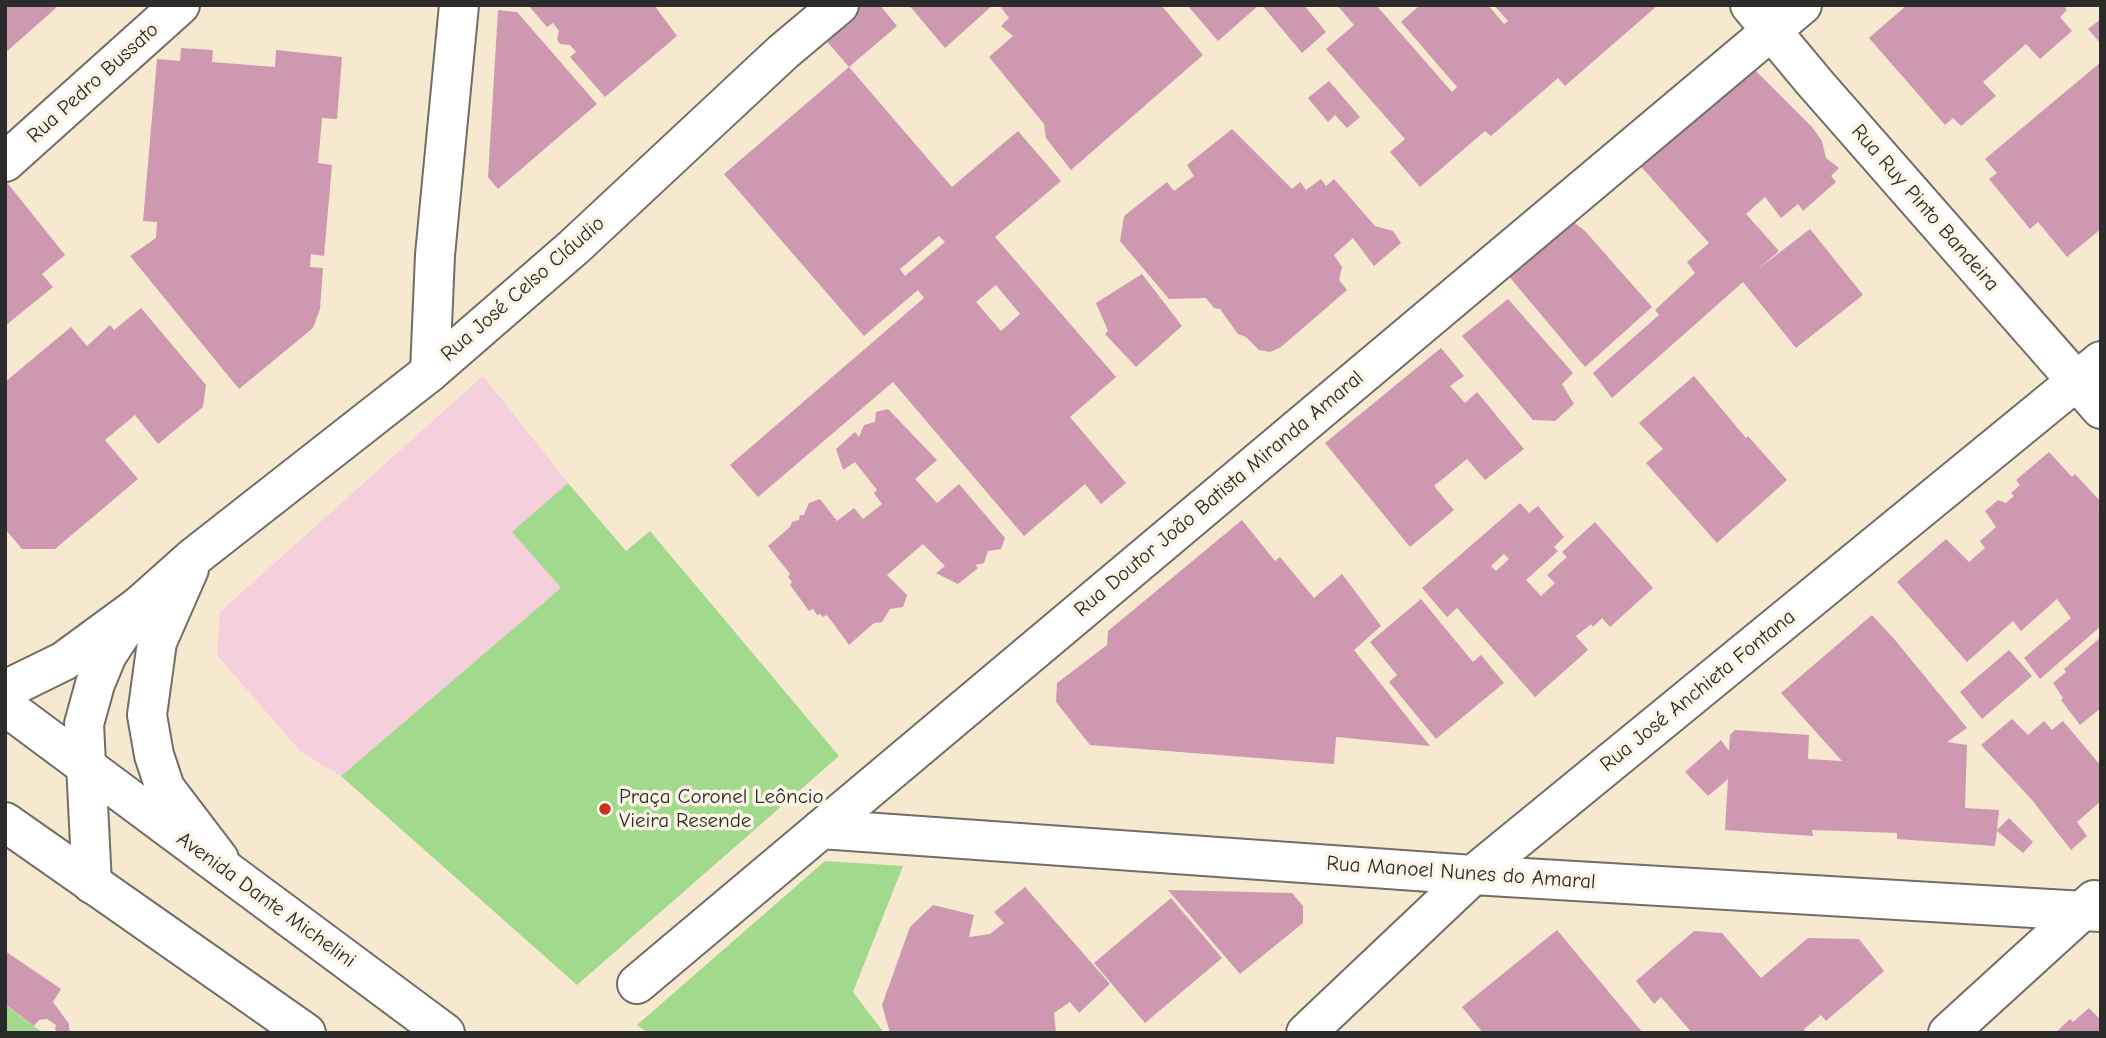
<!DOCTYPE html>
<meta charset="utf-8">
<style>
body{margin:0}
#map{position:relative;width:2106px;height:1038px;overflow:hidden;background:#f7e8d0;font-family:"Comic Neue",sans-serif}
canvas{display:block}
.frame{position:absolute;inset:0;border:7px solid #2b2b2b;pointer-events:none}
</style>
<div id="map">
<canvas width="2106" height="1038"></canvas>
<div class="frame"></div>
</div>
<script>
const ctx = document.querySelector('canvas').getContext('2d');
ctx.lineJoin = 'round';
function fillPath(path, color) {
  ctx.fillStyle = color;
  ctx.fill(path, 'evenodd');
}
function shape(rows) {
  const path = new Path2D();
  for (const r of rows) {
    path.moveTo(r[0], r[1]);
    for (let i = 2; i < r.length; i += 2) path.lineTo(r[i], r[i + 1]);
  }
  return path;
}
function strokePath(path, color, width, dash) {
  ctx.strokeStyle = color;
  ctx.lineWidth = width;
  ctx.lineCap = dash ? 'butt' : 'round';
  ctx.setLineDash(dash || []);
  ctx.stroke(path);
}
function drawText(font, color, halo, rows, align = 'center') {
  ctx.font = font + ' "Comic Neue",sans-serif';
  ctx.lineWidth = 7;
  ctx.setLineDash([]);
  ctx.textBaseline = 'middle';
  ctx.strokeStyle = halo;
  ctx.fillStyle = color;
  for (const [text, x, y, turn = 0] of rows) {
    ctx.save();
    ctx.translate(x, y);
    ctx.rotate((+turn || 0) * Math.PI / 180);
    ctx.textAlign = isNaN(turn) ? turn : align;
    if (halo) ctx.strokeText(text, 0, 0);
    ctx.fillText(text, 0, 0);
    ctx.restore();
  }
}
const built = shape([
 [483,376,568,483,513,532,561,588,341,776,300,751,217,655,220,612]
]);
const green = shape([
 [568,483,626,551,650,531,839,756,577,985,341,776,561,588,512,532],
 [825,861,903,866,853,992,884,1033,648,1033,637,1025],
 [5,1005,7,1006,43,1033,5,1033]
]);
const building = shape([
 [5,5,54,5,56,8,5,53],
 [528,5,654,5,677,36,605,97,570,57,576,52,570,45,560,44,557,39,559,31,553,23,547,27],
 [843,5,880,5,897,26,849,67,816,29],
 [909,5,993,5,945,48],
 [999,5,1161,5,1203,55,1071,170,1046,138,1044,124,989,57,1013,36,1001,26,1009,18],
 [1190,5,1259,5,1218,41,1188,6],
 [1262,5,1304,5,1326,32,1302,53],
 [1337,5,1376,5,1452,92,1457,87,1401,22,1420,5,1488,5,1504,24,1508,21,1494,5,1658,5,1565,86,1558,78,1491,136,1485,131,1420,187,1390,152,1405,139,1326,49,1354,25],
 [1907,5,2063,5,2067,10,2060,17,2072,31,2040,59,2026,44,1983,82,1996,96,1961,126,1953,118,1945,125,1869,38],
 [498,10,517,12,597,104,498,189,488,177],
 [2101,19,2101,44,2088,29],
 [181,48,213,50,212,62,275,67,276,50,342,57,337,119,322,118,318,163,332,165,324,256,311,254,310,267,323,268,320,309,313,328,239,389,130,256,156,238,157,222,143,221,157,59,180,61],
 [2101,62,2101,229,2067,257,2038,222,2030,229,1989,179,1997,173,1985,159],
 [1750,65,1812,127,1822,141,1826,158,1839,168,1831,176,1836,182,1803,211,1798,204,1781,218,1765,197,1746,214,1779,251,1758,269,1810,229,1863,295,1796,348,1743,282,1612,398,1593,373,1659,315,1655,310,1695,273,1687,262,1709,243,1637,162],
 [849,67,952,187,1018,131,1061,181,995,237,1116,377,1070,417,1126,483,1101,504,1085,484,1024,536,893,382,758,497,730,465,924,298,918,290,864,336,724,174],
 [939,236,945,242,905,276,900,269],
 [996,285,1020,314,1001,331,976,302],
 [1329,81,1360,117,1347,128,1335,115,1328,122,1308,98],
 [1232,129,1292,189,1300,182,1306,190,1321,179,1326,186,1334,179,1375,226,1393,231,1401,243,1374,266,1353,238,1334,255,1342,267,1339,280,1347,290,1281,347,1270,352,1259,350,1246,337,1238,334,1220,309,1214,308,1206,298,1169,299,1120,241,1124,216,1167,182,1174,191,1194,176,1187,165],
 [5,180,65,255,42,274,53,287,5,326],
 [1571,220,1585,231,1652,307,1585,367,1507,274],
 [1142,274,1182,326,1136,367,1105,334,1108,331,1096,303],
 [1508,299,1573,373,1562,384,1574,404,1555,421,1533,420,1462,336],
 [141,308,206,385,203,407,158,444,135,415,105,440,138,479,55,549,22,549,5,529,5,382,71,327,87,346,110,325,114,330],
 [1441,348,1464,376,1450,386,1465,403,1477,392,1524,449,1485,480,1467,459,1434,486,1454,510,1410,547,1325,443],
 [1694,376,1746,438,1748,436,1787,480,1717,543,1646,463,1663,449,1639,423],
 [888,409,937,460,915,479,937,503,959,484,1005,538,1001,549,988,551,984,563,975,565,978,568,958,584,936,573,945,566,923,544,887,575,907,595,903,607,890,609,882,622,874,623,849,645,827,615,823,617,820,614,817,615,813,609,809,611,790,585,792,582,788,577,790,574,768,546,790,527,792,522,799,520,800,515,804,515,809,503,820,499,837,521,854,508,863,519,882,504,874,493,877,490,855,462,843,470,836,449,855,432,859,437,864,425,875,422,876,412],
 [2049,452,2072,477,2075,474,2101,502,2101,508,2098,510,2101,513,2101,626,2040,679,2024,658,2071,618,2057,599,2021,631,2013,621,1967,662,1897,582,1946,539,1969,562,1985,548,1980,541,1996,527,1985,511,1998,500,2006,503,2014,496,2011,493,2020,485,2016,480],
 [1520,503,1529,513,1538,506,1564,537,1554,547,1558,551,1526,580,1541,596,1555,583,1547,575,1567,557,1562,552,1595,522,1653,588,1610,627,1602,618,1593,627,1591,624,1576,636,1588,650,1535,697,1457,608,1447,617,1422,588],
 [1504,554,1509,559,1496,571,1491,566],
 [1242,520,1275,561,1280,557,1314,598,1342,574,1381,626,1354,650,1430,746,1336,737,1334,764,1090,745,1056,702,1057,683,1107,645,1108,631],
 [1421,599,1473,662,1481,655,1504,683,1436,739,1389,682,1397,675,1370,642],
 [1872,615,1895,640,1967,728,1947,742,1967,745,1965,808,1999,810,1997,830,2009,818,2033,842,2023,853,1997,831,1995,846,1897,839,1897,833,1812,830,1813,836,1725,830,1728,779,1708,796,1685,772,1721,740,1729,751,1730,735,1735,730,1809,735,1808,759,1842,761,1781,693],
 [2101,637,2101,708,2080,725,2061,700,2063,698,2053,683,2066,672,2064,669],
 [2009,650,2032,676,1982,719,1960,692],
 [2012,719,2028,735,2044,721,2052,730,2063,721,2101,766,2101,801,2077,822,2087,836,2071,850,2032,800,1981,745],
 [1025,887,1110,984,1079,1013,1070,1002,1054,1013,1056,1033,890,1033,882,1005,910,927,933,905,974,915,969,937,990,934,1004,923,994,912],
 [1168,890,1292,893,1303,906,1303,923,1240,974],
 [1171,898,1222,958,1145,1023,1094,963],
 [1557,930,1643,1033,1483,1033,1462,1007],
 [1694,931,1722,933,1761,978,1808,938,1859,939,1884,971,1826,1021,1821,1015,1804,1029,1807,1033,1692,1033,1661,997,1654,1004,1636,981],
 [5,951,61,989,53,1002,69,1024,69,1029,72,1033,58,1033,55,1029,56,1025,47,1019,39,1020,34,1026,5,1004],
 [2089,1008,2101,1020,2101,1033,2055,1033,2070,1019,2073,1022]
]);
const minor = shape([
 [1750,5,1815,83,2101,409],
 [5,162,180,5],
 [430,372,435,255,459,5],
 [821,829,1473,875,2101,912],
 [637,984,1802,5],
 [1306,1033,1473,875,2101,361],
 [1948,1033,2094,900]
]);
const tertiary = shape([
 [189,569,157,642,147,715,154,755,165,788,219,859],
 [92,884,84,724,95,684,107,655,139,606,194,557,430,372,574,247,783,52,839,5]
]);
const secondary = shape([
 [5,690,64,661,139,606],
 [5,706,445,1033],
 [5,822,306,1033]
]);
const markers = [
 [605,809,7,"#c8321e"]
];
const streetNames = [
 ["Rua Pedro Bussato",93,83,-42],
 ["Rua Ruy Pinto Bandeira",1925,208,49],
 ["Rua José Celso Cláudio",523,289,-41],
 ["Rua Doutor João Batista Miranda Amaral",1219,494,-40],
 ["Rua José Anchieta Fontana",1698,691,-39],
 ["Rua Manoel Nunes do Amaral",1461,873,4],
 ["Avenida Dante Michelini",266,900,36]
];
const poiNames = [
 ["Praça Coronel Leôncio",619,797],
 ["Vieira Resende",619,821]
];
fillPath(built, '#f5cfdc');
fillPath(green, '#a1da8d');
fillPath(building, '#ce99b0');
strokePath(minor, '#726d65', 42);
strokePath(tertiary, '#726d65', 42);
strokePath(secondary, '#726d65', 42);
strokePath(minor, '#fff', 38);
strokePath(tertiary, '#fff', 38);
strokePath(secondary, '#fff', 38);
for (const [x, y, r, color] of markers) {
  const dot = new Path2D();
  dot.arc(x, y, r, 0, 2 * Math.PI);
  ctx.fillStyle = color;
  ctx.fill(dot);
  strokePath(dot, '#fcf5e5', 2.5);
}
drawText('21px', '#2b2b2b', '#fcf5e5', streetNames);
drawText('21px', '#2b2b2b', '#fcf5e5', poiNames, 'left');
</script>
